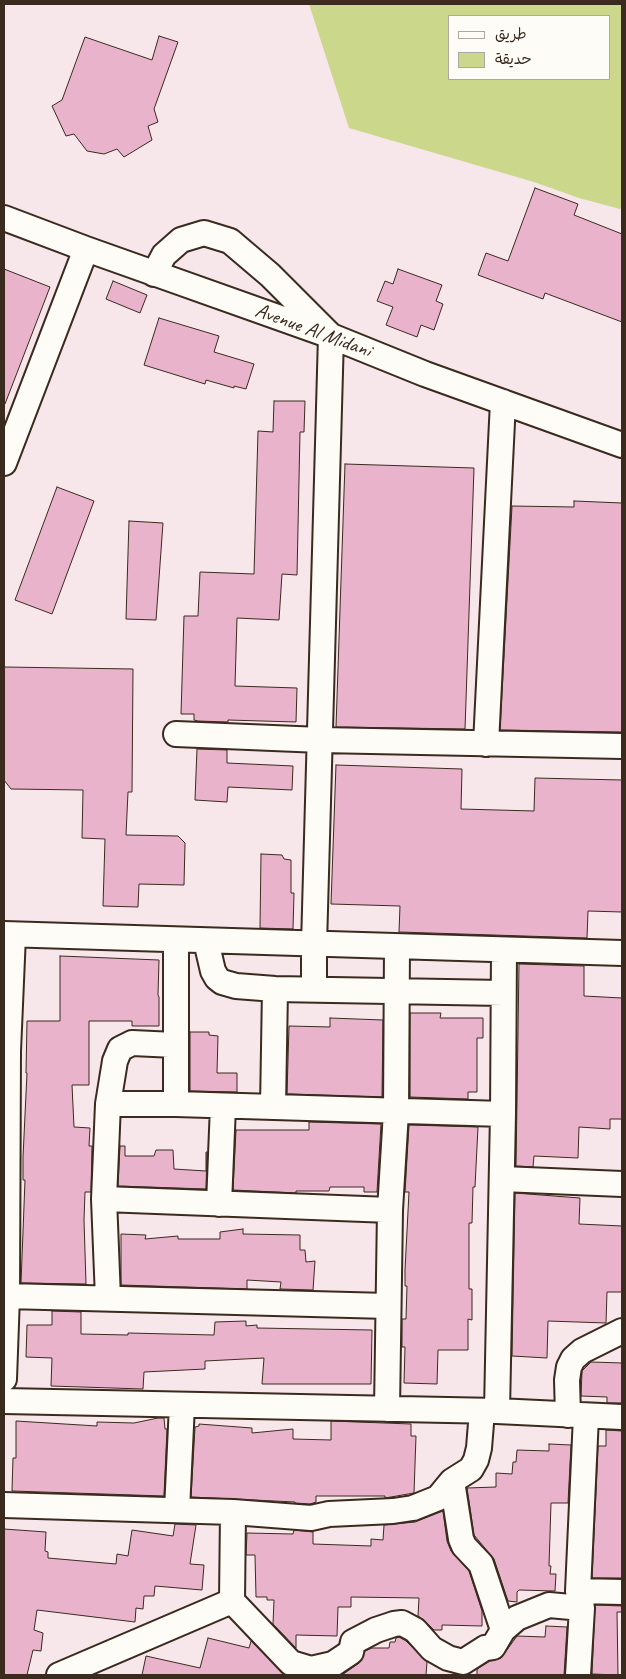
<!DOCTYPE html>
<meta charset="utf-8">
<style>
body{margin:0}
#map{position:relative;width:626px;height:1679px;overflow:hidden;background:#f7e6ea;font-family:Caveat,"Playpen Sans Arabic",sans-serif}
canvas{display:block}
.frame{position:absolute;inset:0;border:5px solid #3b2a1e;pointer-events:none}
.legend{position:absolute;left:448px;top:15px;width:162px;height:65px;box-sizing:border-box;background:#fdfcf7;border:1px solid #afa8a0;margin:0;padding:6px 9px;list-style:none;font-size:15px;color:#3b2a1e}
.legend li{display:flex;align-items:center;gap:10px;height:25px}
.legend b{width:25px;border:1px solid #afa8a0}
</style>
<div id="map">
<canvas width="626" height="1679"></canvas>
<div class="frame"></div>
<ul class="legend">
<li><b style="height:6px;background:#fdfcf7"></b>طريق</li>
<li><b style="height:14px;background:#cbd78b"></b>حديقة</li>
</ul>
</div>
<script>
const ctx = document.querySelector('canvas').getContext('2d');
ctx.lineJoin = 'round';
function fillPath(path, color) {
  ctx.fillStyle = color;
  ctx.fill(path, 'evenodd');
}
function shape(rows) {
  const path = new Path2D();
  for (const r of rows) {
    path.moveTo(r[0], r[1]);
    for (let i = 2; i < r.length; i += 2) path.lineTo(r[i], r[i + 1]);
  }
  return path;
}
function strokePath(path, color, width, dash) {
  ctx.strokeStyle = color;
  ctx.lineWidth = width;
  ctx.lineCap = dash ? 'butt' : 'round';
  ctx.setLineDash(dash || []);
  ctx.stroke(path);
}
function drawText(font, color, halo, rows, align = 'center') {
  ctx.font = font + ' Caveat,sans-serif';
  ctx.lineWidth = 4.5;
  ctx.setLineDash([]);
  ctx.textBaseline = 'middle';
  ctx.strokeStyle = halo;
  ctx.fillStyle = color;
  for (const [text, x, y, turn = 0] of rows) {
    ctx.save();
    ctx.translate(x, y);
    ctx.rotate((+turn || 0) * Math.PI / 180);
    ctx.textAlign = isNaN(turn) ? turn : align;
    if (halo) ctx.strokeText(text, 0, 0);
    ctx.fillText(text, 0, 0);
    ctx.restore();
  }
}
const green = shape([
 [309,4,622,4,622,207,620,209,579,198,534,182,349,128],
 [450,16,610,16,610,79,450,79]
]);
const building = shape([
 [159,36,178,42,154,109,158,122,148,126,152,140,124,157,117,149,104,154,87,151,74,134,66,136,52,106,62,100,85,37,152,60,159,36],
 [535,188,578,204,574,215,622,234,622,322,545,293,543,299,478,275,486,253,508,261,535,188],
 [4,269,50,287,5,404,4,404,4,269],
 [398,269,442,285,436,301,443,304,434,330,421,325,417,337,386,325,393,307,377,301,385,281,393,284,398,269],
 [113,281,147,295,140,313,106,299,113,281],
 [159,318,219,336,214,352,254,364,246,389,234,386,234,388,206,380,205,384,144,365,159,318],
 [274,401,305,401,304,432,300,432,297,575,282,574,279,620,237,618,235,686,297,688,296,722,228,720,228,722,198,721,194,720,194,714,181,714,184,616,198,616,200,572,254,574,258,431,273,432,274,401],
 [345,464,474,468,465,729,336,727,345,464],
 [57,487,94,501,52,614,15,600,57,487],
 [574,501,622,503,622,732,500,730,512,506,574,507,574,501],
 [129,521,163,523,156,620,126,619,129,521],
 [4,667,133,669,132,792,128,792,126,835,178,836,185,843,184,885,139,884,138,907,103,906,105,839,82,838,83,790,11,789,4,780,4,667],
 [197,749,227,750,227,763,293,766,292,790,228,787,227,802,195,800,197,749],
 [336,765,462,769,461,809,534,811,535,778,622,780,622,912,588,911,587,938,399,932,400,906,331,904,336,765],
 [261,854,282,855,284,859,291,860,291,893,294,893,293,929,260,928,261,854],
 [60,956,159,960,158,995,159,997,159,1026,132,1026,132,1021,89,1021,89,1085,72,1085,74,1127,90,1128,89,1146,92,1146,91,1192,85,1192,84,1220,86,1284,21,1283,25,1180,23,1180,23,1157,27,1073,26,1073,27,1021,60,1021,60,956],
 [519,964,584,966,584,996,622,998,622,1119,610,1119,610,1129,579,1127,578,1158,534,1156,533,1167,516,1166,519,964],
 [410,1013,441,1013,440,1018,483,1018,483,1038,477,1038,477,1092,468,1092,468,1099,410,1097,410,1013],
 [330,1018,383,1020,382,1097,287,1094,289,1026,330,1027,330,1018],
 [190,1032,209,1032,209,1035,218,1036,217,1073,237,1073,237,1092,190,1091,190,1032],
 [309,1122,381,1124,377,1192,364,1192,364,1187,330,1187,329,1191,296,1191,296,1193,233,1190,236,1130,309,1130,309,1122],
 [409,1125,478,1127,475,1187,473,1187,472,1223,469,1223,469,1289,472,1289,472,1320,468,1319,468,1350,438,1350,437,1384,404,1383,405,1347,402,1347,402,1319,406,1319,407,1286,405,1286,405,1270,409,1192,405,1192,409,1125],
 [120,1146,125,1146,125,1156,154,1156,156,1150,173,1150,174,1169,206,1171,206,1152,207,1152,206,1189,118,1186,120,1146],
 [515,1193,580,1198,579,1224,622,1226,622,1292,607,1292,606,1323,548,1321,547,1358,512,1356,515,1193],
 [243,1229,243,1234,300,1235,300,1250,305,1250,306,1262,315,1261,313,1290,280,1289,281,1282,247,1280,247,1289,121,1285,121,1234,146,1235,145,1239,178,1236,178,1239,220,1239,220,1232,243,1229],
 [52,1311,81,1312,81,1334,128,1335,128,1333,214,1335,215,1322,246,1321,246,1326,257,1325,257,1328,372,1330,371,1384,262,1384,264,1358,205,1361,205,1369,144,1372,143,1389,51,1386,52,1358,26,1357,27,1325,52,1325,52,1311],
 [591,1362,622,1363,622,1403,607,1403,607,1397,581,1396,582,1371,591,1362],
 [158,1418,164,1418,165,1429,167,1429,164,1496,12,1491,13,1458,16,1458,16,1421,97,1426,97,1422,134,1423,158,1418],
 [331,1421,411,1424,411,1436,416,1436,414,1493,385,1498,385,1496,316,1496,316,1502,310,1504,295,1503,295,1502,191,1497,195,1427,199,1426,199,1424,252,1428,252,1433,293,1429,293,1439,331,1440,331,1421],
 [606,1430,622,1431,622,1578,592,1578,598,1446,606,1446,606,1430],
 [549,1444,571,1445,568,1503,551,1503,549,1566,551,1566,550,1574,556,1574,555,1591,519,1590,517,1592,517,1602,508,1601,494,1559,474,1535,467,1488,496,1487,496,1473,512,1474,513,1462,516,1462,517,1450,549,1451,549,1444],
 [443,1511,447,1541,451,1551,469,1571,482,1611,482,1626,442,1625,442,1630,434,1630,425,1621,418,1616,419,1598,351,1597,351,1607,338,1607,337,1636,296,1635,296,1648,273,1624,274,1600,267,1600,267,1597,256,1597,255,1555,246,1555,247,1533,293,1534,294,1530,313,1532,313,1544,371,1546,371,1539,383,1540,384,1525,415,1522,443,1511],
 [175,1524,196,1525,190,1564,204,1565,202,1590,155,1586,154,1596,144,1596,143,1609,136,1608,135,1622,37,1610,34,1630,43,1633,41,1651,33,1650,27,1675,4,1675,4,1529,46,1532,45,1551,48,1552,48,1558,116,1564,117,1554,128,1556,132,1530,173,1536,175,1524],
 [595,1605,622,1606,622,1612,617,1612,618,1675,592,1674,595,1605],
 [546,1626,567,1627,564,1675,477,1675,477,1669,490,1661,501,1658,517,1636,545,1637,546,1626],
 [399,1637,406,1641,427,1662,426,1675,342,1675,359,1663,365,1651,372,1648,389,1648,390,1642,395,1642,396,1638,399,1637],
 [208,1638,249,1648,251,1641,285,1675,142,1675,146,1656,200,1668,208,1638]
]);
const minor = shape([
 [4,218,86,249,331,336,425,374,622,445],
 [154,274,164,255,181,240,204,233,230,241,270,275,331,336,314,945,314,989],
 [4,463,86,249],
 [176,734,321,740,622,746],
 [486,744,503,402],
 [4,934,622,953],
 [206,941,213,971,217,978,222,982,236,986,275,989,503,993],
 [108,1104,176,1104,503,1114],
 [176,1104,176,940],
 [273,1107,275,989],
 [502,1179,622,1184],
 [104,1199,390,1210],
 [219,1204,223,1106],
 [7,1296,388,1306],
 [108,1298,104,1199,108,1104,115,1061,120,1049,132,1043,175,1045],
 [4,1379,7,1296,8,1051,13,935],
 [4,1401,497,1411,622,1417],
 [387,1409,390,1210,396,1112,397,947],
 [497,1411,503,1114,504,950],
 [568,1415,567,1380,569,1367,573,1359,582,1351,622,1331],
 [452,1481,461,1539,464,1546,481,1564,503,1630],
 [4,1505,233,1512,311,1518,329,1514,393,1511,413,1508,438,1498,452,1481,471,1469,476,1460,479,1448,482,1411],
 [177,1510,182,1405],
 [578,1591,622,1592],
 [232,1601,291,1663,311,1669,333,1664,351,1652,353,1642,376,1630,394,1624,402,1623,415,1630,432,1649,448,1658,463,1662,485,1648,493,1647,503,1630,517,1618,549,1605,582,1608,578,1675],
 [582,1608,578,1591,586,1416],
 [59,1675,232,1601,233,1512]
]);
const streetNames = [
 ["Avenue Al Midani",313,331,20]
];
fillPath(green, '#cbd78b');
fillPath(building, '#e9b3cc');
strokePath(building, '#3b2a1e', 1);
strokePath(minor, '#3b2a1e', 28);
strokePath(minor, '#fdfcf7', 24);
drawText('21px', '#3b2a1e', '#fdfcf7', streetNames);
</script>
